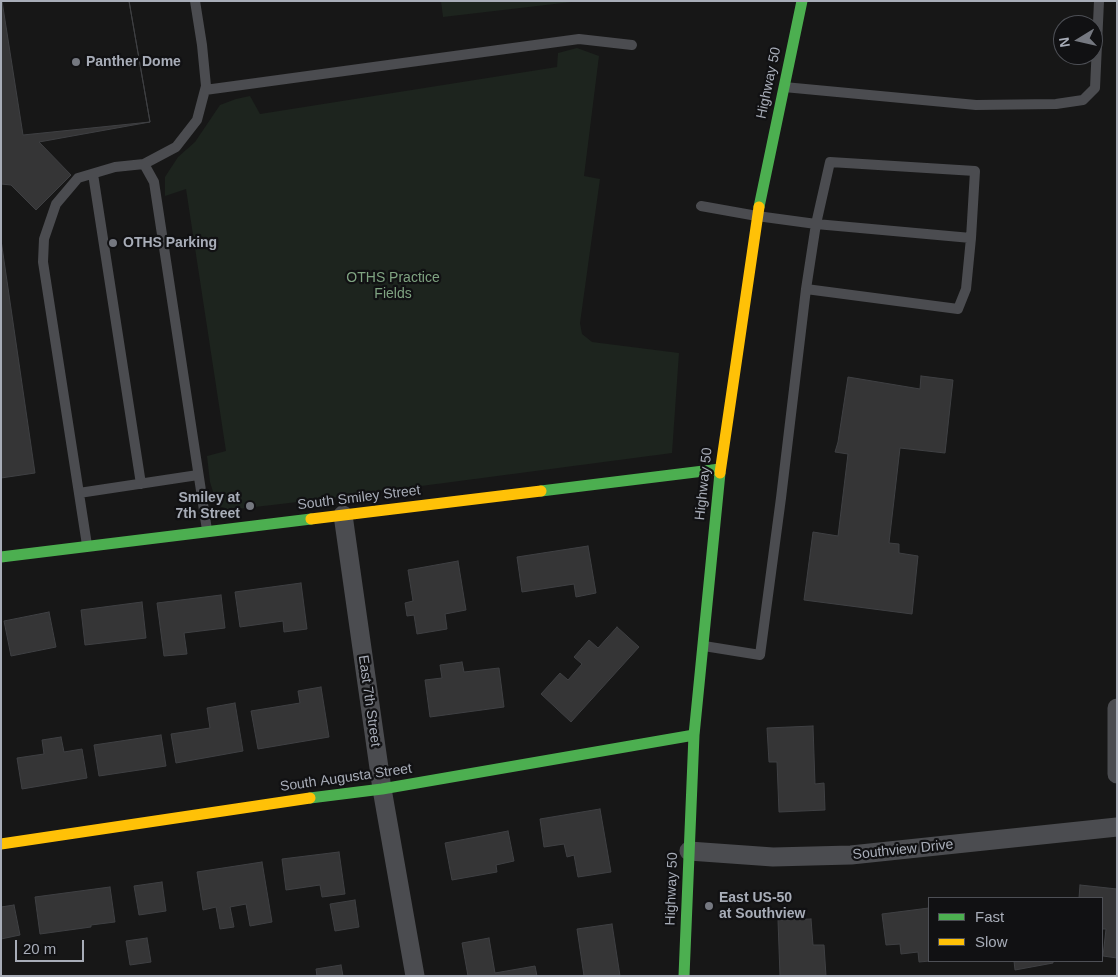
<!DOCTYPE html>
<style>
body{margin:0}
#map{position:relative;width:1118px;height:977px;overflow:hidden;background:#171717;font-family:Helvetica,sans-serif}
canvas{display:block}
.frame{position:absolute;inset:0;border:2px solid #a8adb8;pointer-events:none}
.legend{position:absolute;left:928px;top:897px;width:175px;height:65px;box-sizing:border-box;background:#111113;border:1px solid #4d4f55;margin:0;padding:6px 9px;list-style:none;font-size:15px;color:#a8adb8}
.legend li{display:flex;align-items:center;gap:10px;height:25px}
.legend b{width:25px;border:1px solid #4d4f55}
.north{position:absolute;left:1053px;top:15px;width:50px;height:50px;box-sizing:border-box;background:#111113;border:1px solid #4d4f55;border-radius:50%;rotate:261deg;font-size:14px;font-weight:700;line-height:20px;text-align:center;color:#a8adb8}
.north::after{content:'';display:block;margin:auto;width:18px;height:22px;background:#757880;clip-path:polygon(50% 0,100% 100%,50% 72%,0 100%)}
.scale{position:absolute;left:15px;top:940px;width:69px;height:22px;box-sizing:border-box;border:2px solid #a8adb8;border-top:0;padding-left:6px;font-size:15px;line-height:18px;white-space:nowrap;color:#a8adb8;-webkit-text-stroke:4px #111113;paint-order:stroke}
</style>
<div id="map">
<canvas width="1118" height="977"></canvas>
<div class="frame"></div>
<ul class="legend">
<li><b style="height:6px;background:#4caf50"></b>Fast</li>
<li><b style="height:6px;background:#ffc107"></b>Slow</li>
</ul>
<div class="north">N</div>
<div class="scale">20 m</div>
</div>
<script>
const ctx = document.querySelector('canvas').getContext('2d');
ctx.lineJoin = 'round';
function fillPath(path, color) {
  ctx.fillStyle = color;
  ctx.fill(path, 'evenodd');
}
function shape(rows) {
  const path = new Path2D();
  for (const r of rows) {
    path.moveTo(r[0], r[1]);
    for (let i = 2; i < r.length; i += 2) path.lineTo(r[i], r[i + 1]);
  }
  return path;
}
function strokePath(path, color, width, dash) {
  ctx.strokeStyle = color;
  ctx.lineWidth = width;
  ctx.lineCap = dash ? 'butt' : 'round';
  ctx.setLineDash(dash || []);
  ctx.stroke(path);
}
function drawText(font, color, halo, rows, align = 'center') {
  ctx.font = font + ' Helvetica,sans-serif';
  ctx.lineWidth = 4.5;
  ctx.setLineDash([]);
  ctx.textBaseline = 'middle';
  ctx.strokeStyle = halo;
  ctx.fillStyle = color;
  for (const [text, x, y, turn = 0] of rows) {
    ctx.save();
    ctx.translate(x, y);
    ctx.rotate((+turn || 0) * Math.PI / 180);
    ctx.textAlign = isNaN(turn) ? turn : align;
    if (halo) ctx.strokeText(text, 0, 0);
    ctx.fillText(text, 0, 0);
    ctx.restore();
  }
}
const green = shape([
 [441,1,580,1,443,17],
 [577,48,599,56,584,176,600,179,580,323,582,334,592,342,679,353,672,453,315,500,229,510,217,505,210,482,207,456,226,451,186,189,165,196,165,177,178,157,195,142,220,105,236,99,250,96,260,114,557,67,558,53]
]);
const building = shape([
 [1,1,129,1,150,122,39,142,71,175,36,210,11,185,1,184,1,1],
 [2,1,129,1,150,122,23,135,2,1],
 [1,240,35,473,1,478,1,240],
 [921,376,953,380,945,453,900,448,889,543,899,544,899,553,918,556,912,614,804,600,813,532,838,536,848,454,835,452,838,442,848,377,920,389,921,376],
 [588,546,596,593,576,597,574,584,522,592,517,557,588,546],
 [458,561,466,610,445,614,447,629,417,634,414,615,407,616,405,603,413,601,408,570,458,561],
 [301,583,307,629,284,632,283,621,240,627,235,592,301,583],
 [221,595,225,628,184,633,187,654,164,656,157,603,221,595],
 [142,602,146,638,85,645,81,610,142,602],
 [49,612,56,647,11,656,4,621,49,612],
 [617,627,639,647,571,722,541,694,560,673,568,680,582,664,574,657,589,640,598,648,617,627],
 [462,662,464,672,499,668,504,707,430,717,425,680,442,678,440,665,462,662],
 [321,687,329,737,258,749,251,711,300,703,298,691,321,687],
 [235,703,243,751,176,763,171,734,210,728,207,708,235,703],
 [813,726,815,784,824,783,825,810,779,812,777,762,769,762,767,728,813,726],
 [161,735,166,766,99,776,94,745,161,735],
 [61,737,64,752,82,749,87,778,22,789,17,758,44,754,42,740,61,737],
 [600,809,611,872,578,877,574,855,567,857,564,844,544,847,540,819,600,809],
 [508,831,514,861,496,865,497,872,452,880,445,843,508,831],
 [339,852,345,894,322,897,320,885,286,890,282,859,339,852],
 [262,862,272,922,250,926,246,904,230,907,234,927,220,929,216,907,203,910,197,872,262,862],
 [162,882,166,911,139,915,134,886,162,882],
 [1080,885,1117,889,1117,958,1103,956,1106,929,1102,929,1102,898,1079,898,1080,885],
 [110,887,115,922,91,925,91,927,40,934,35,897,110,887],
 [355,900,359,927,335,931,330,904,355,900],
 [14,905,20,935,1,939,1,907,14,905],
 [929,908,930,961,919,962,918,952,901,954,900,944,886,945,882,914,929,908],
 [811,919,813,945,824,945,826,976,780,976,778,920,811,919],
 [612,924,620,976,584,976,577,929,612,924],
 [147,938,151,962,130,965,126,941,147,938],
 [489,938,495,973,535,966,537,976,468,976,462,943,489,938],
 [1014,961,1053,961,1053,963,1015,970,1014,961],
 [341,965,343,976,317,976,316,969,341,965]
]);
const lane = shape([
 [784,87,976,105,1056,104,1083,100,1095,88,1099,1],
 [205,90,579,39,632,45],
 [144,164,176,147,197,120,206,86,202,45,195,1],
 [93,174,141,484],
 [701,206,757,216,816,224,971,238,966,289,958,309,806,289],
 [79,493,198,475],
 [87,545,43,262,44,239,56,204,78,178,115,167,144,164,154,182,207,530],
 [704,646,760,655,781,498,806,289,816,224,830,162,975,171,971,238]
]);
const street = shape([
 [343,515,382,789,415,976],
 [1117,708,1117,774],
 [689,851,773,857,851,855,1117,827]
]);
const fast = shape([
 [759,207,802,1],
 [541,491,720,469],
 [1,557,311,519],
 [310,798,382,789,694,735],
 [684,976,694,735,720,473]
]);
const slow = shape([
 [720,473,759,207],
 [311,519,541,491],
 [1,844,310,798]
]);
const markers = [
 [76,62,5,"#757880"],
 [113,243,5,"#757880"],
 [250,506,5,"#757880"],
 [709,906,5,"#757880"]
];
const poiNames = [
 ["Panther Dome",86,62],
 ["OTHS Parking",123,243],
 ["Smiley at",240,498,"right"],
 ["7th Street",240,514,"right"],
 ["East US-50",719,898],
 ["at Southview",719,914]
];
const streetNames = [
 ["Highway 50",769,83,-78],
 ["Highway 50",704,484,-84],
 ["South Smiley Street",359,498,-7],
 ["East 7th Street",369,701,82],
 ["South Augusta Street",346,778,-8],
 ["Southview Drive",903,850,-6],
 ["Highway 50",672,889,-88]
];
const parkNames = [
 ["OTHS Practice",393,278],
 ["Fields",393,294]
];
fillPath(green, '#1d241e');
fillPath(building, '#353536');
strokePath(building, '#3f4043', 1);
strokePath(lane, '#4b4c50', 10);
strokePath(street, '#4b4c50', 19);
strokePath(fast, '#4caf50', 11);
strokePath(slow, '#ffc107', 11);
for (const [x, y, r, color] of markers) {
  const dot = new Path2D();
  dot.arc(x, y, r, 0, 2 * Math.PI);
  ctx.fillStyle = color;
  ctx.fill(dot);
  strokePath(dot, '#111113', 2);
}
drawText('bold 14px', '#a8adb8', '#111113', poiNames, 'left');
drawText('14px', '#a8adb8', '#111113', streetNames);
drawText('14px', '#7fa381', '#111113', parkNames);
</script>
